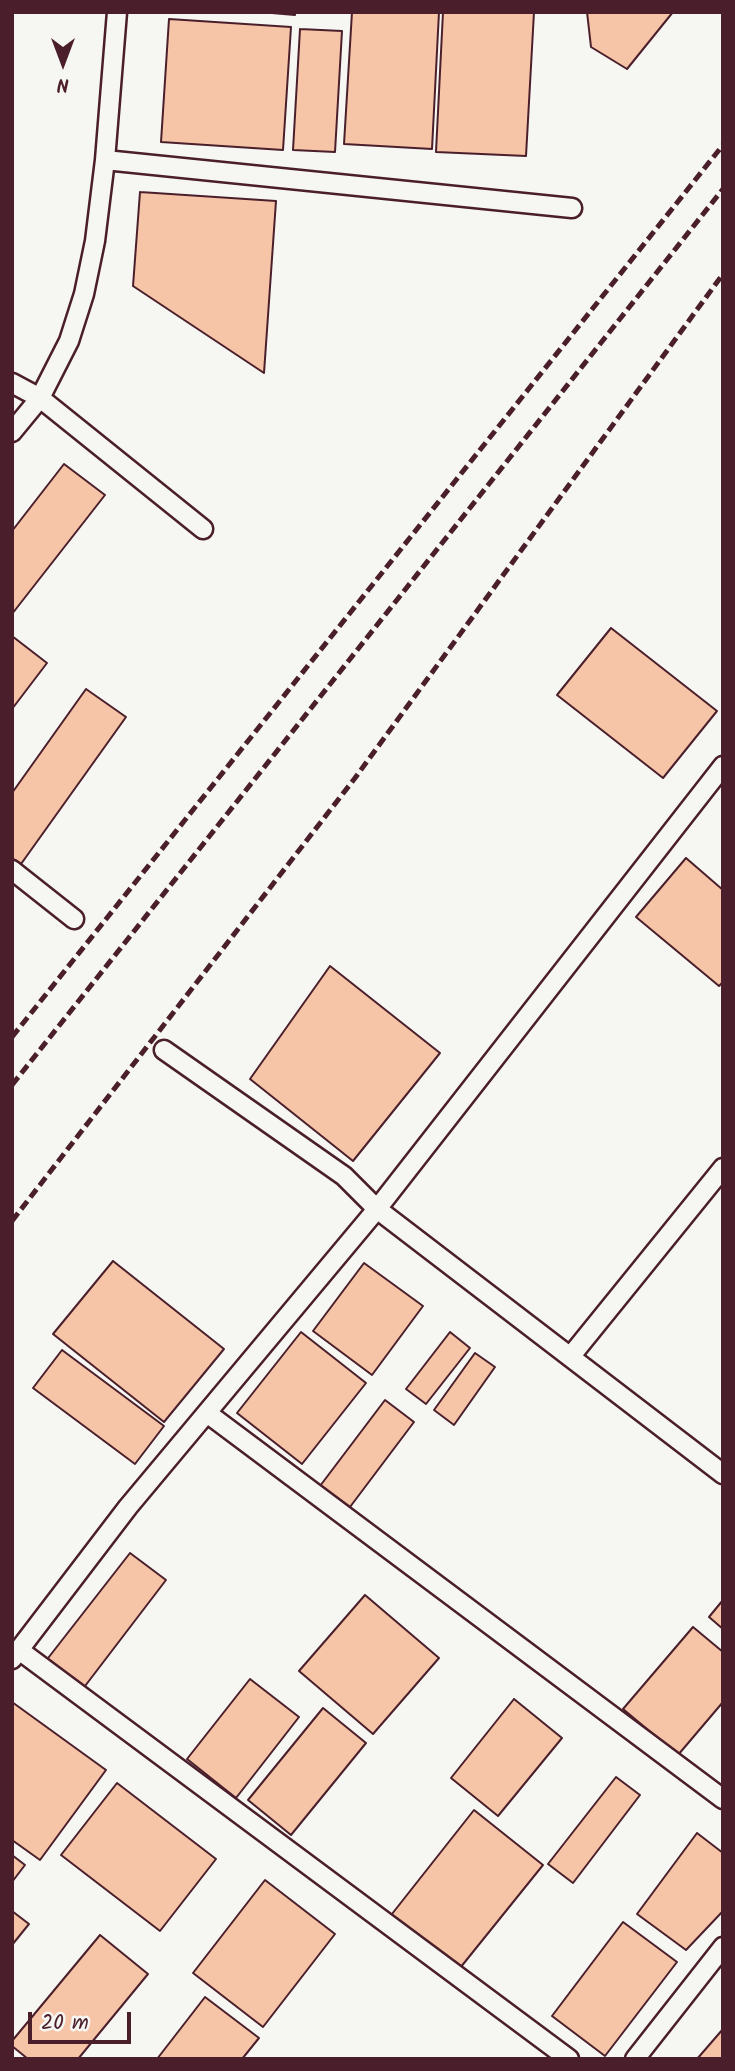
<!DOCTYPE html>
<style>
body{margin:0}
#map{position:relative;width:735px;height:2071px;overflow:hidden;background:#f6f6f2;font-family:Kalam,sans-serif}
canvas{display:block}
.frame{position:absolute;inset:0;border:14px solid #4a1f2b;pointer-events:none}
.north{position:absolute;left:28px;top:28px;width:70px;height:70px;-webkit-text-stroke:5px #f6f6f2;paint-order:stroke;rotate:180deg;font-size:19px;font-weight:700;line-height:28px;text-align:center;color:#4a1f2b}
.north::after{content:'';display:block;margin:auto;width:24px;height:32px;background:#4a1f2b;clip-path:polygon(50% 0,100% 100%,50% 72%,0 100%)}
.scale{position:absolute;left:28px;top:2012px;width:103px;height:32px;box-sizing:border-box;border:4px solid #4a1f2b;border-top:0;padding-left:9px;font-size:21px;line-height:24px;white-space:nowrap;color:#4a1f2b;-webkit-text-stroke:5px #f6f6f2;paint-order:stroke}
</style>
<div id="map">
<canvas width="735" height="2071"></canvas>
<div class="frame"></div>
<div class="north">N</div>
<div class="scale">20 m</div>
</div>
<script>
const ctx = document.querySelector('canvas').getContext('2d');
ctx.lineJoin = 'round';
function fillPath(path, color) {
  ctx.fillStyle = color;
  ctx.fill(path, 'evenodd');
}
function shape(rows) {
  const path = new Path2D();
  for (const r of rows) {
    path.moveTo(r[0], r[1]);
    for (let i = 2; i < r.length; i += 2) path.lineTo(r[i], r[i + 1]);
  }
  return path;
}
function strokePath(path, color, width, dash) {
  ctx.strokeStyle = color;
  ctx.lineWidth = width;
  ctx.lineCap = dash ? 'butt' : 'round';
  ctx.setLineDash(dash || []);
  ctx.stroke(path);
}
const building = shape([
 [260,12,295,12,295,15,260,12],
 [352,12,439,12,432,149,344,144,352,12],
 [443,12,534,12,526,156,436,152,443,12],
 [587,12,673,12,627,69,591,47,587,12],
 [169,19,291,27,283,150,161,142,169,19],
 [300,29,342,31,335,152,293,150,300,29],
 [140,192,276,201,264,373,133,286,140,192],
 [64,464,105,495,12,614,12,531,64,464],
 [611,628,717,711,663,778,557,695,611,628],
 [12,636,47,663,12,709,12,636],
 [86,689,126,717,21,864,12,858,12,793,86,689],
 [686,858,723,890,723,982,719,986,636,917,686,858],
 [330,966,440,1053,353,1161,250,1079,330,966],
 [113,1261,224,1349,164,1422,53,1334,113,1261],
 [364,1263,423,1306,372,1375,313,1331,364,1263],
 [301,1332,366,1383,302,1464,237,1413,301,1332],
 [450,1332,470,1348,426,1404,406,1389,450,1332],
 [62,1350,164,1426,135,1464,33,1388,62,1350],
 [475,1353,495,1367,454,1425,434,1410,475,1353],
 [385,1400,414,1422,350,1507,320,1486,385,1400],
 [130,1553,166,1580,82,1690,45,1662,130,1553],
 [365,1595,439,1658,373,1734,299,1671,365,1595],
 [723,1600,723,1629,709,1617,723,1600],
 [693,1627,723,1652,723,1702,678,1755,623,1709,693,1627],
 [250,1679,299,1717,236,1798,187,1759,250,1679],
 [514,1699,562,1738,498,1816,451,1778,514,1699],
 [12,1702,106,1770,40,1860,12,1840,12,1702],
 [323,1708,366,1743,291,1835,248,1800,323,1708],
 [616,1777,640,1795,573,1883,548,1864,616,1777],
 [117,1783,216,1859,160,1931,61,1855,117,1783],
 [474,1810,543,1865,456,1973,388,1919,474,1810],
 [697,1833,723,1853,723,1911,686,1950,637,1914,697,1833],
 [12,1855,25,1865,12,1882,12,1855],
 [265,1880,335,1934,263,2027,193,1973,265,1880],
 [12,1911,29,1924,12,1945,12,1911],
 [623,1922,677,1962,605,2056,552,2016,623,1922],
 [100,1935,148,1974,78,2059,28,2059,12,2046,12,2041,100,1935],
 [205,1997,259,2038,242,2059,157,2059,205,1997],
 [723,2029,723,2059,697,2059,723,2029]
]);
const lane = shape([
 [105,160,572,208],
 [12,383,40,398,203,529],
 [12,432,40,398,69,341,84,294,95,241,105,160,117,12],
 [12,870,74,919],
 [164,1050,344,1176,377,1209,723,1474],
 [570,1357,723,1168],
 [207,1413,723,1799],
 [19,1650,569,2059],
 [12,1659,128,1507,377,1209,723,766],
 [635,2059,723,1947]
]);
const rail = shape([
 [12,1037,723,145],
 [12,1085,723,189],
 [12,1221,355,778,723,274]
]);
fillPath(building, '#f6c4a6');
strokePath(building, '#4a1f2b', 2);
strokePath(lane, '#4a1f2b', 23);
strokePath(lane, '#f6f6f2', 18);
strokePath(rail, '#4a1f2b', 5, [10, 5]);
</script>
